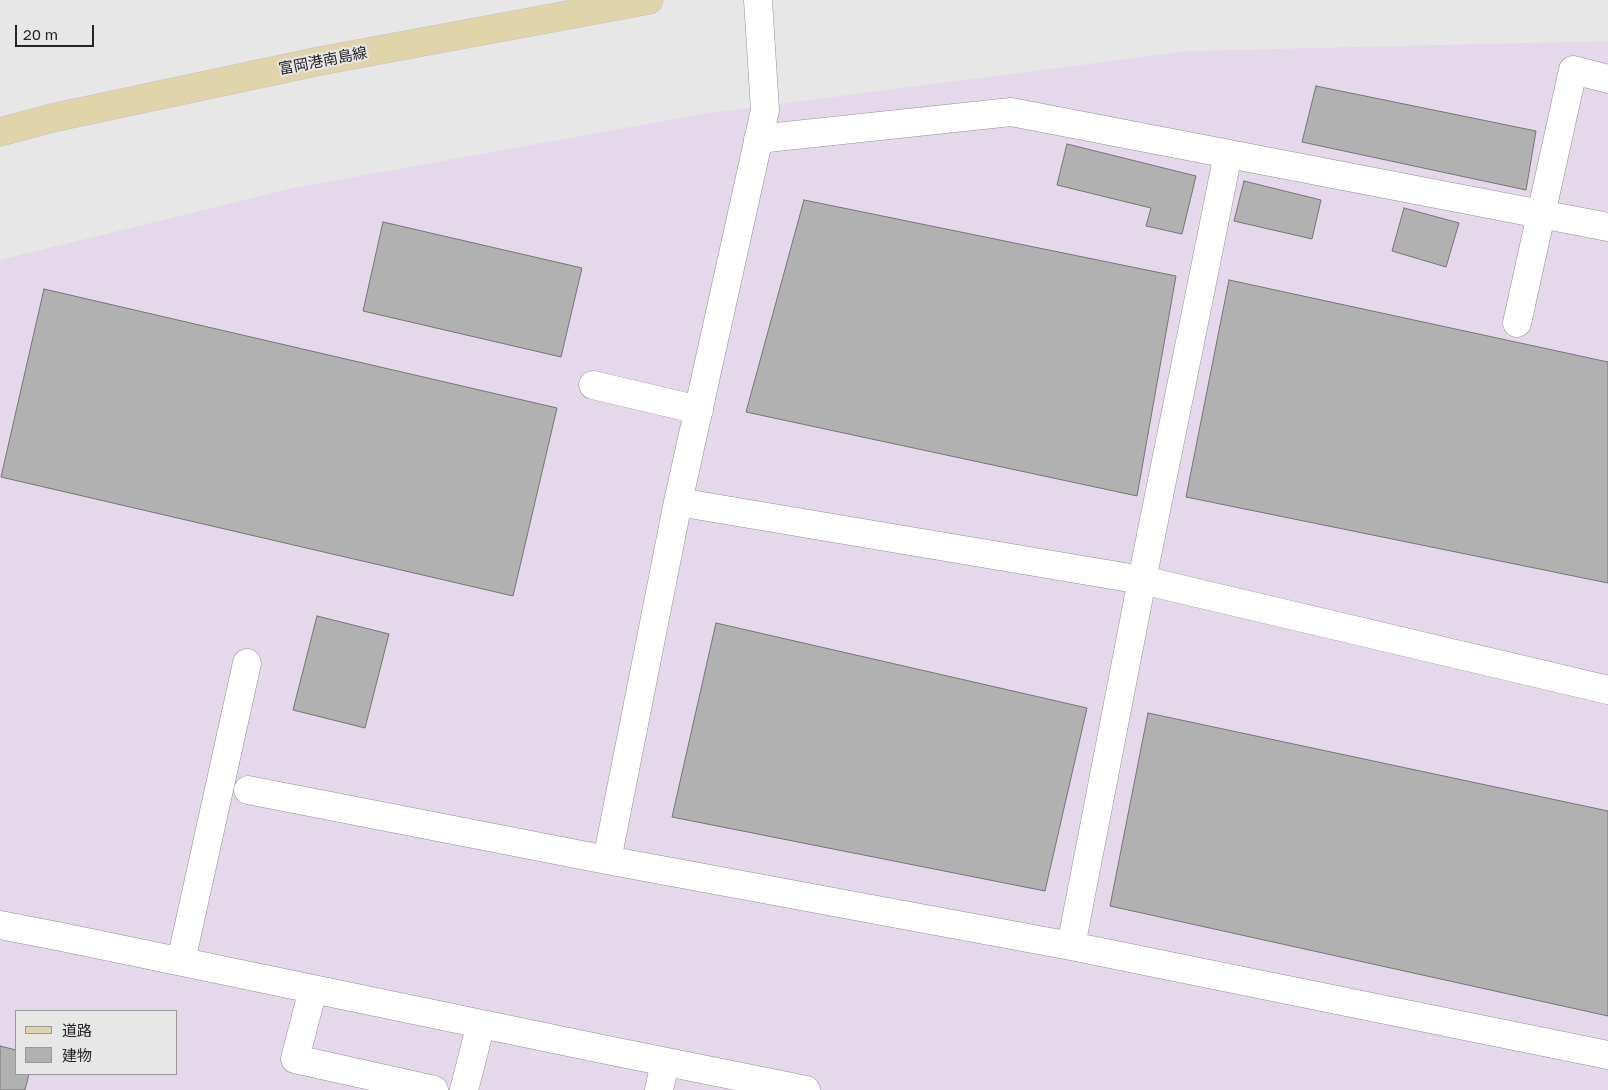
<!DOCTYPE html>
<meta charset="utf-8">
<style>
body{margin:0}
#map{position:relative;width:1608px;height:1090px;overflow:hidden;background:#e7e7e8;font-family:"Golos Text","Noto Sans JP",sans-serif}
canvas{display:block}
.legend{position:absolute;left:15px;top:1010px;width:162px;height:65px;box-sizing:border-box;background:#e7e7e8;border:1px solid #99999a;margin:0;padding:6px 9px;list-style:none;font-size:15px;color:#252526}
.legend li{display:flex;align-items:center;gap:10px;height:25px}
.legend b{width:25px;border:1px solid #99999a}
.scale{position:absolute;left:15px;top:25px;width:79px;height:22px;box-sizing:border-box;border:2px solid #252526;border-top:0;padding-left:6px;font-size:15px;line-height:18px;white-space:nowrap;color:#252526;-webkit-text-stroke:4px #e7e7e8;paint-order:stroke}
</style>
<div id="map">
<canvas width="1608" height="1090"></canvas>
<ul class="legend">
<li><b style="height:6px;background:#e0d5aa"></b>道路</li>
<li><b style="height:14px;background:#b2b1b2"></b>建物</li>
</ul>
<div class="scale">20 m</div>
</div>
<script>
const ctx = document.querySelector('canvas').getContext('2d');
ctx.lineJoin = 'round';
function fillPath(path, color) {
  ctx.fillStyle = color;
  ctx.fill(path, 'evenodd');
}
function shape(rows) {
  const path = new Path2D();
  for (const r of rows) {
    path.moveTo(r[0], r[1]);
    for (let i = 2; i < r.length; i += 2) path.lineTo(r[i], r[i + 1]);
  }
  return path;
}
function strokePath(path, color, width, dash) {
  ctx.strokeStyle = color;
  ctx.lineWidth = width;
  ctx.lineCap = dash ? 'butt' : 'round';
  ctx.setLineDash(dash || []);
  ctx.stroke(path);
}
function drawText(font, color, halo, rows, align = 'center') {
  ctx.font = font + ' "Golos Text","Noto Sans JP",sans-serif';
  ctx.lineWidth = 4;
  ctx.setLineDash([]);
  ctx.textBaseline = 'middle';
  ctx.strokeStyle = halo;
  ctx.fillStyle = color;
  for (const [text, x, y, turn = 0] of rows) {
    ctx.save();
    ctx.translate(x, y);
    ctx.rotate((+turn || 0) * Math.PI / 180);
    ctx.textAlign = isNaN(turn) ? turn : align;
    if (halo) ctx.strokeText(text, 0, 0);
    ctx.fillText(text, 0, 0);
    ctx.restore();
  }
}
const industrial = shape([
 [1608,41,1608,1090,0,1090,0,260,293,188,708,113,1189,51],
 [16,1011,176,1011,176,1074,16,1074]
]);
const building = shape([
 [1316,86,1536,131,1526,190,1302,142,1316,86],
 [1067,144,1196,176,1182,234,1146,226,1151,208,1057,185,1067,144],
 [1244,181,1321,200,1312,239,1234,221,1244,181],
 [804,200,1176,276,1137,496,746,412,804,200],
 [1404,208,1459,223,1446,267,1392,251,1404,208],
 [383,222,582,268,561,357,363,311,383,222],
 [1229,280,1608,362,1608,583,1186,497,1229,280],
 [44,289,557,408,513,596,1,477,44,289],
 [317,616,389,634,365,728,293,710,317,616],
 [716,623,1087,708,1045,891,672,817,716,623],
 [1148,713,1608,811,1608,1016,1110,906,1148,713],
 [0,1046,16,1050,16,1074,29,1074,25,1090,0,1090,0,1046]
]);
const minor = shape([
 [758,139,1011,112,1608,227],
 [1517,323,1573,70,1608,79],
 [593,385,699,410],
 [678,502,1142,580,1608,690],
 [248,790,607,860,1071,946,1608,1055],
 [607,860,678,502,765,110,758,0],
 [0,925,62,937,607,1050,806,1090],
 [1071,946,1142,580,1228,154],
 [181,961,247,663],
 [313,989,295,1059,434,1090],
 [464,1090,481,1024],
 [659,1090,665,1062]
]);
const major = shape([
 [0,132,52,118,320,61,649,0]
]);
const streetNames = [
 ["富岡港南島線",323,61,-11]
];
fillPath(industrial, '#e6d8eb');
fillPath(building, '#b2b1b2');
strokePath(building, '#767576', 1);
strokePath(minor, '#919193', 29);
strokePath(major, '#c2c2c2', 29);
strokePath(minor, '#fff', 28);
strokePath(major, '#e0d5aa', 28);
drawText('15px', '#252526', '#e7e7e8', streetNames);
</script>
